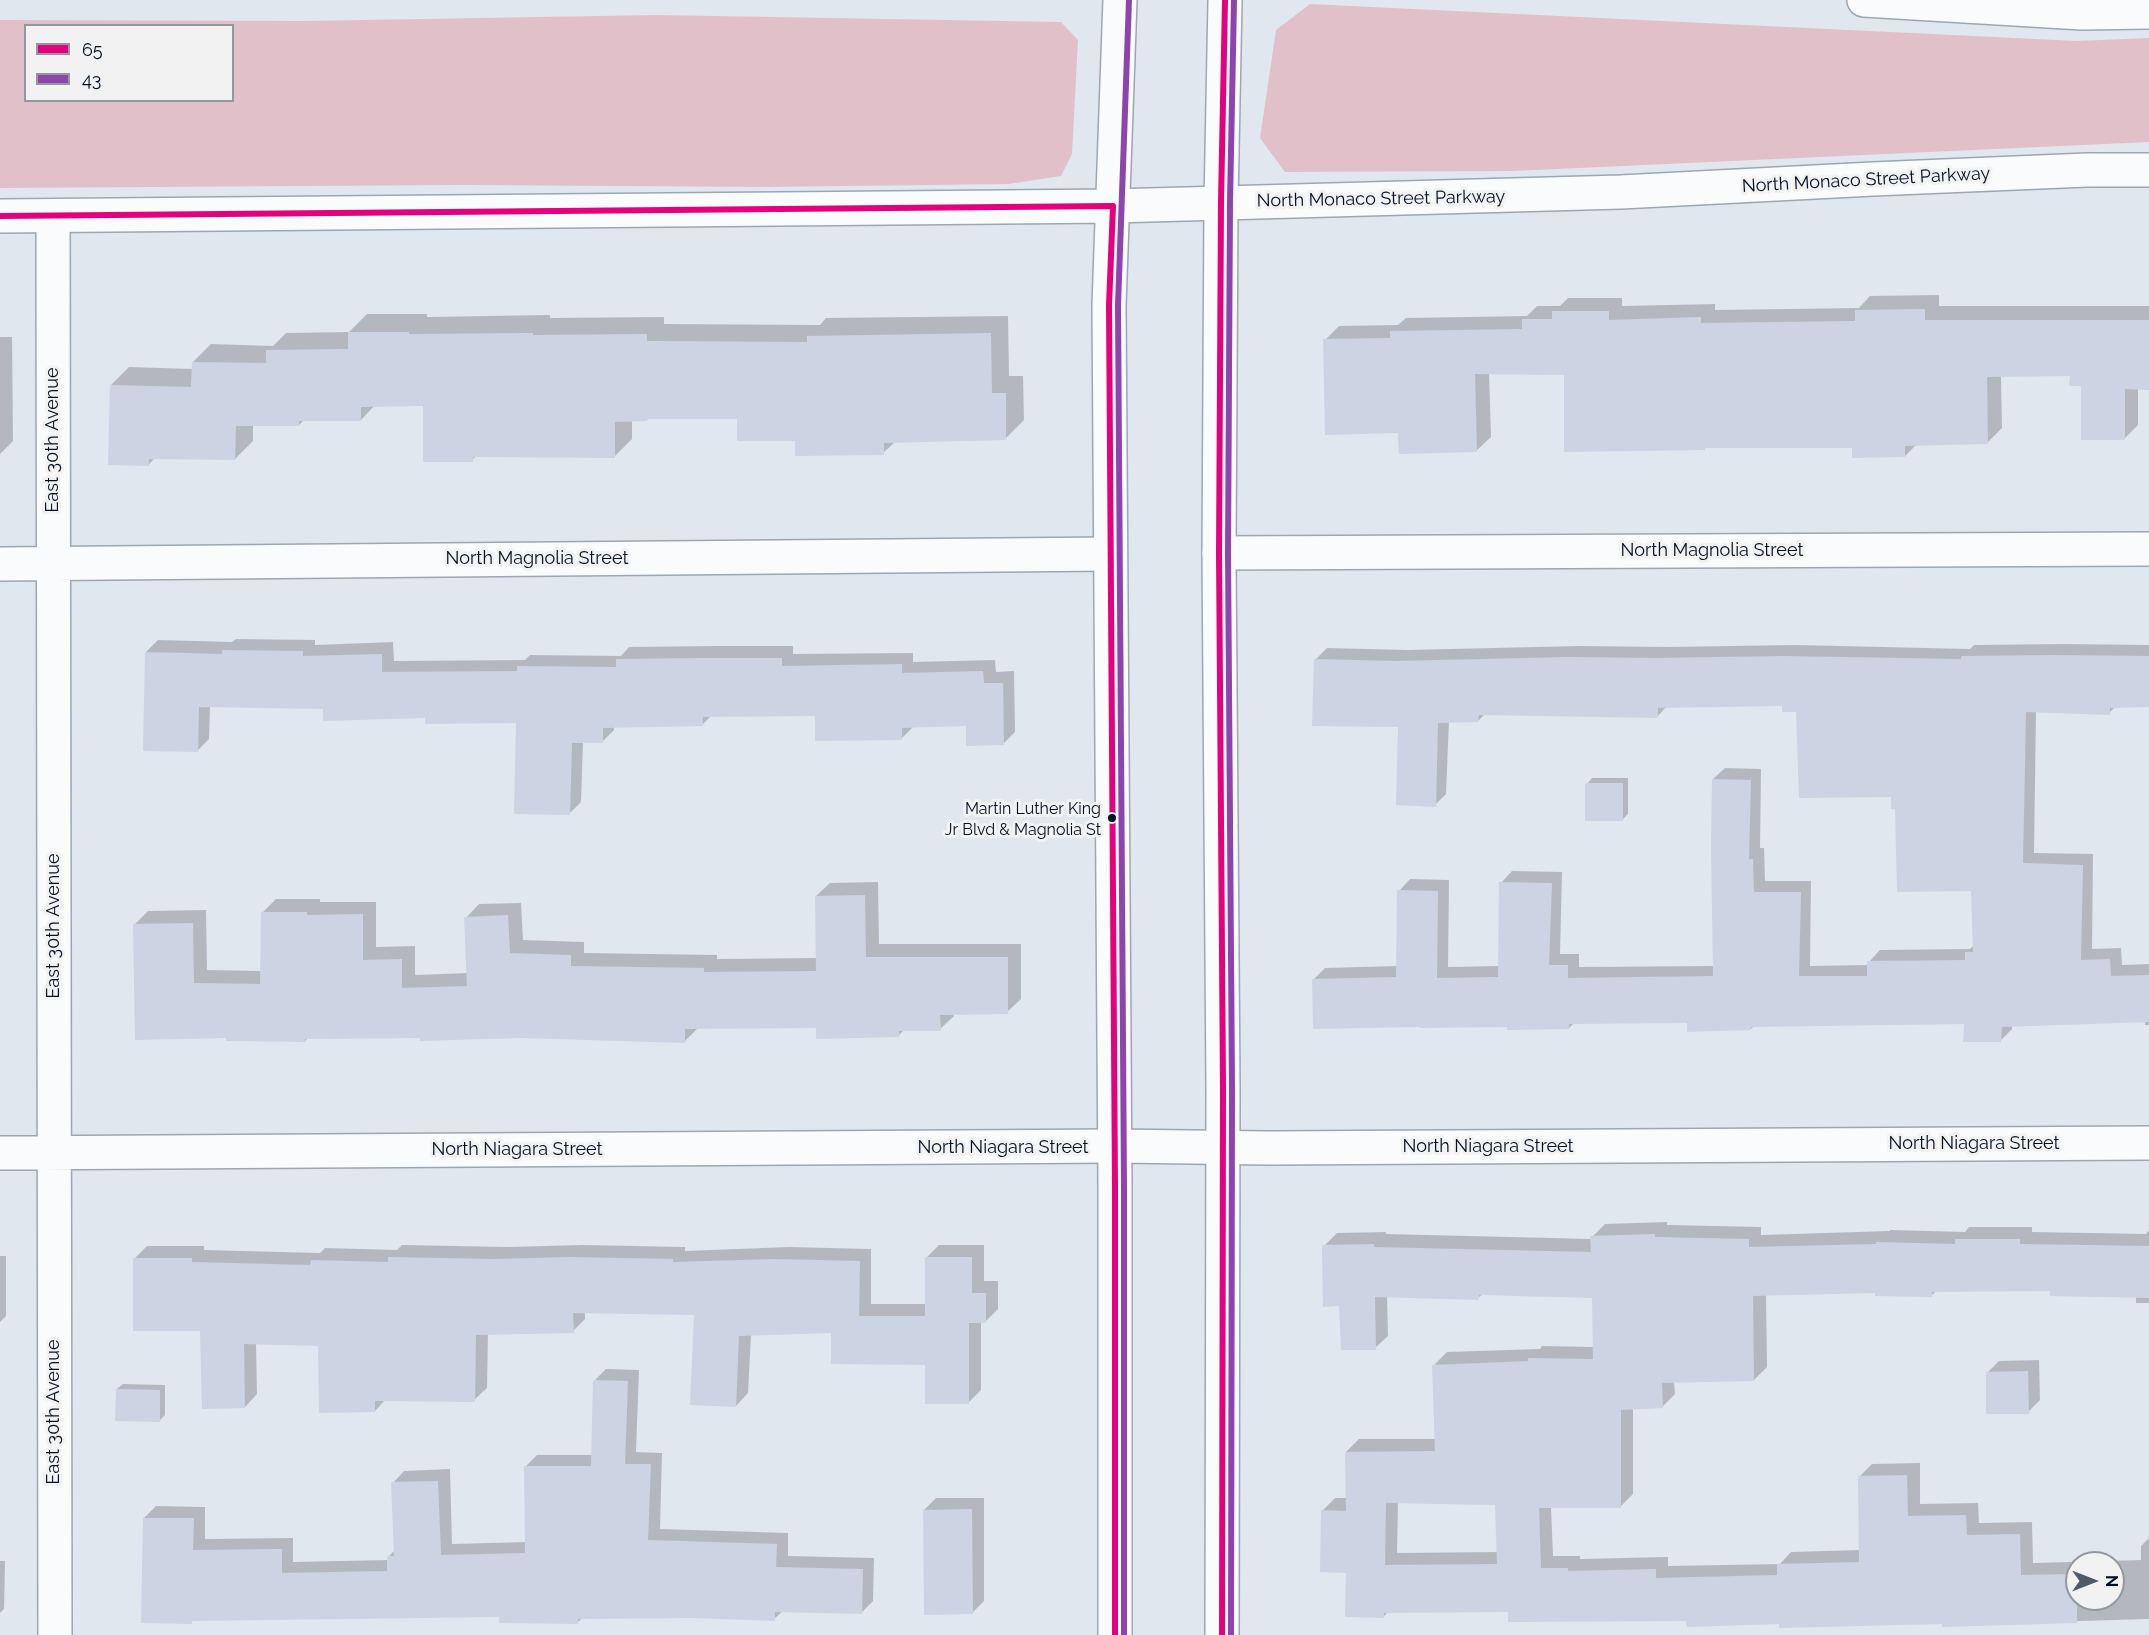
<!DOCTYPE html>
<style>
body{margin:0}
#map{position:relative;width:2149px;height:1635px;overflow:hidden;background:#e1e7ee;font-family:Raleway,sans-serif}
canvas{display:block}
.legend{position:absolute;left:24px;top:24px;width:210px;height:78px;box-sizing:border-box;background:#f2f2f2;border:2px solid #9198a0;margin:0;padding:8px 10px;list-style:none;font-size:18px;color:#001024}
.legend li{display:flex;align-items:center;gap:12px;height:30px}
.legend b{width:30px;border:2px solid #9198a0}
.north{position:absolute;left:2065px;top:1551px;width:60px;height:60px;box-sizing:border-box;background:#f2f2f2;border:2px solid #9198a0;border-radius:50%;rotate:90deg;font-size:16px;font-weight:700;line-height:24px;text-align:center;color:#001024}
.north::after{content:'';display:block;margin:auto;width:21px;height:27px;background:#4f5b6b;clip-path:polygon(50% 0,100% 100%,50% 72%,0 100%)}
</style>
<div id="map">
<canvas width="2149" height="1635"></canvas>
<ul class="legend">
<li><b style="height:8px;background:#e5007d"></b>65</li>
<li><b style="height:8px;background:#8e44ad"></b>43</li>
</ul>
<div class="north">N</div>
</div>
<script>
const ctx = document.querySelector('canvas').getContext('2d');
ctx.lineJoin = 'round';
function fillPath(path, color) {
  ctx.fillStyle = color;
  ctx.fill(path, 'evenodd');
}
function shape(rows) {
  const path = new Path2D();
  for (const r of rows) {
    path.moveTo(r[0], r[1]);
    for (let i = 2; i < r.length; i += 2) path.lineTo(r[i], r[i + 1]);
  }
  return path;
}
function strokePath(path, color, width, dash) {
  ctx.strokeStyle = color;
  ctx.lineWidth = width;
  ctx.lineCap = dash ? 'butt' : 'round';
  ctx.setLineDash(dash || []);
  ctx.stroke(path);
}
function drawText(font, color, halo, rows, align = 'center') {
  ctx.font = font + ' Raleway,sans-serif';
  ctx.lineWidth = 6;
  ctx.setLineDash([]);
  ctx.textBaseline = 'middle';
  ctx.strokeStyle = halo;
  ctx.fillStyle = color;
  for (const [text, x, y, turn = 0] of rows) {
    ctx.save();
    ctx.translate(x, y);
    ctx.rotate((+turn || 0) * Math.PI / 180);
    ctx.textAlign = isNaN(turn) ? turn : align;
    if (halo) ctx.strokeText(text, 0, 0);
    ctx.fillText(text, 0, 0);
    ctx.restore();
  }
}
const green = shape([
 [1310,4,2077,41,2149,38,2149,142,1513,171,1285,172,1260,138,1276,30],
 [657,15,1061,22,1078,40,1072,154,1061,176,1009,184,765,187,462,185,0,188,0,20,304,21],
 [26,26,232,26,232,100,26,100]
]);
const shadow = shape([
 [1939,295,1939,306,2149,306,2149,388,2138,388,2138,425,2124,439,2082,384,2071,375,2001,376,2002,428,1988,442,1917,444,1905,456,1853,447,1706,447,1704,449,1566,373,1489,373,1491,437,1476,451,1400,432,1325,340,1339,326,1398,325,1406,318,1527,316,1537,306,1560,306,1568,298,1622,298,1622,306,1715,304,1715,310,1859,308,1870,296],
 [367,314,427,314,427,317,550,315,550,318,664,317,664,324,820,325,826,318,1008,316,1009,376,1023,376,1024,420,1006,438,896,441,883,453,796,440,738,417,649,417,647,420,632,420,632,439,614,457,477,455,472,460,424,405,375,405,361,420,304,420,299,425,253,425,253,441,235,459,156,457,149,464,111,385,129,367,193,369,193,362,211,344,273,346,286,333,349,332],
 [0,337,12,337,13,441,0,454],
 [236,639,315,640,315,645,393,642,394,661,525,660,530,655,621,656,629,647,715,646,793,646,793,654,913,653,913,662,995,660,996,672,1014,671,1015,732,1003,744,967,724,914,726,902,738,817,715,712,715,702,725,614,727,614,730,602,742,583,742,581,802,569,814,517,722,324,708,210,706,209,739,197,751,146,652,158,640,232,642],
 [2064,644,2149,645,2149,706,2115,707,2109,713,2036,711,2034,853,2093,854,2092,949,2121,948,2122,965,2149,964,2149,1025,2145,1025,2145,1021,2012,1025,2012,1029,2000,1041,1965,1022,1754,1026,1751,1029,1688,1021,1574,1023,1569,1028,1508,1025,1313,980,1325,968,1398,966,1399,891,1410,879,1449,880,1448,967,1500,966,1501,883,1512,871,1562,872,1560,954,1579,954,1579,967,1715,966,1713,779,1725,768,1761,769,1760,848,1764,848,1765,881,1811,881,1810,966,1869,965,1869,962,1880,950,1970,949,1974,945,1973,889,1897,808,1892,795,1797,711,1784,704,1667,706,1657,717,1485,714,1478,721,1449,721,1446,794,1435,805,1400,726,1315,660,1327,648,1407,650,1580,646,1668,647,1795,645,1970,649,1974,645],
 [1592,778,1628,778,1628,814,1623,819,1587,784],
 [878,882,879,944,1021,944,1021,999,1007,1012,953,1013,954,1016,940,1029,905,1029,898,1036,817,1026,698,1028,684,1042,619,1038,421,1036,308,1038,305,1041,228,1040,135,924,148,911,206,910,207,970,261,971,262,913,276,899,320,899,320,902,376,902,376,947,415,946,415,975,468,973,466,918,479,904,521,903,523,940,584,942,584,953,717,955,717,959,817,958,816,896,830,883],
 [1667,1222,1667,1225,1761,1227,1761,1235,1889,1231,1891,1230,1965,1232,1969,1227,2032,1227,2032,1232,2146,1234,2149,1230,2149,1303,2136,1303,2136,1296,2051,1289,1937,1290,1931,1296,1877,1291,1766,1294,1767,1367,1754,1380,1674,1381,1675,1394,1662,1407,1633,1408,1633,1494,1620,1507,1551,1507,1553,1556,1580,1556,1580,1559,1668,1557,1668,1566,1780,1564,1791,1552,1860,1550,1859,1477,1872,1464,1920,1463,1920,1504,1978,1503,1979,1523,2032,1522,2033,1563,2141,1560,2141,1546,2149,1538,2149,1619,1944,1625,1944,1623,1780,1623,1509,1610,1389,1611,1384,1616,1347,1571,1322,1511,1335,1498,1347,1498,1346,1452,1359,1439,1436,1439,1434,1365,1447,1352,1540,1349,1542,1346,1594,1347,1593,1297,1483,1294,1478,1298,1387,1295,1388,1336,1375,1348,1341,1305,1324,1246,1337,1233,1386,1232,1386,1234,1592,1239,1592,1237,1605,1224],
 [1398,1502,1496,1504,1498,1552,1397,1553],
 [2077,1563,2113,1563,2113,1599,2077,1599],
 [402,1245,508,1247,583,1245,685,1247,685,1251,789,1247,871,1249,871,1304,926,1304,926,1258,939,1245,984,1245,984,1281,998,1281,998,1309,985,1322,981,1322,981,1390,968,1403,927,1363,832,1332,751,1335,748,1393,736,1406,696,1314,585,1312,585,1319,573,1331,488,1334,487,1388,474,1400,386,1399,375,1411,320,1344,256,1343,257,1394,245,1407,201,1330,135,1258,147,1246,204,1246,204,1250,320,1253,325,1248,397,1250],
 [0,1256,6,1256,6,1316,0,1322],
 [2039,1360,2040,1400,2028,1412,1987,1373,1999,1361],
 [606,1369,639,1370,636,1452,662,1453,660,1529,788,1533,788,1556,874,1558,873,1601,861,1613,783,1611,774,1619,693,1617,583,1617,578,1622,501,1616,195,1619,191,1622,144,1518,156,1506,205,1507,205,1539,293,1538,293,1562,389,1560,389,1556,395,1550,393,1483,404,1471,450,1469,452,1544,527,1542,526,1466,537,1455,593,1455,594,1381],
 [123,1384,165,1385,165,1415,159,1421,117,1389],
 [936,1498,984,1498,984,1601,972,1613,924,1510],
 [0,1561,5,1561,4,1609,0,1613]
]);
const building = shape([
 [1925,309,1925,320,2149,320,2149,390,2125,389,2125,440,2081,440,2081,386,2069,386,2070,376,1987,377,1988,444,1905,446,1905,457,1852,458,1852,448,1705,448,1705,450,1564,452,1564,375,1475,374,1477,452,1399,454,1398,433,1325,435,1323,339,1390,338,1390,331,1522,329,1522,319,1552,319,1552,311,1609,311,1609,320,1701,317,1701,323,1855,321,1855,310],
 [348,332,409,332,409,334,533,333,533,335,647,334,647,341,807,342,807,336,991,333,992,393,1006,393,1006,440,884,443,884,455,795,456,795,441,737,441,737,419,647,419,647,421,615,422,615,458,473,457,473,462,423,462,423,406,361,407,361,421,299,421,299,426,236,426,235,460,149,459,149,466,108,465,110,385,191,387,192,362,266,363,266,350,348,349],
 [222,650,303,651,303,656,382,654,382,672,517,671,517,666,616,667,616,659,702,658,782,658,782,666,902,664,902,673,983,671,984,683,1003,683,1004,745,966,746,966,726,902,728,902,740,815,741,815,716,703,717,703,726,603,728,603,743,572,743,570,815,514,814,516,723,425,724,425,718,323,721,323,709,199,707,198,752,143,751,145,652,222,654],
 [2052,655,2149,656,2149,707,2110,708,2110,715,2026,712,2023,863,2083,865,2081,960,2110,959,2111,976,2149,975,2149,1022,2002,1027,2001,1042,1963,1042,1964,1024,1751,1027,1751,1030,1687,1032,1687,1023,1569,1024,1569,1029,1507,1030,1507,1027,1420,1028,1420,1027,1313,1029,1312,979,1396,977,1397,890,1438,891,1437,978,1498,977,1499,882,1552,883,1549,965,1568,965,1568,978,1713,976,1711,844,1712,779,1751,780,1749,859,1753,859,1754,892,1801,892,1799,976,1867,976,1867,961,1965,960,1965,952,1973,952,1971,891,1897,892,1895,809,1891,809,1891,797,1799,798,1796,712,1782,712,1782,706,1658,708,1658,718,1479,715,1478,722,1438,723,1436,807,1396,805,1398,727,1312,726,1314,659,1395,661,1568,657,1656,658,1783,656,1961,659,1961,656],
 [1585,783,1623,783,1623,821,1585,821],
 [865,895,866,957,1008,957,1008,1014,940,1015,941,1031,899,1031,899,1037,816,1039,816,1028,685,1029,685,1043,521,1038,420,1041,420,1038,305,1039,305,1042,226,1041,226,1038,135,1040,133,924,193,923,194,983,260,984,261,912,307,912,307,915,363,914,363,960,402,959,402,988,467,986,464,917,508,915,510,953,571,955,571,966,704,968,704,972,816,971,815,896],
 [1655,1234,1655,1237,1749,1239,1749,1247,1876,1244,1876,1242,1955,1244,1955,1239,2020,1239,2020,1244,2149,1246,2149,1298,2050,1296,2050,1291,1932,1292,1932,1297,1875,1296,1875,1293,1753,1296,1754,1381,1662,1383,1663,1408,1621,1410,1621,1508,1539,1508,1541,1568,1568,1568,1568,1571,1656,1569,1656,1578,1777,1575,1777,1564,1859,1562,1858,1476,1907,1475,1908,1516,1966,1515,1967,1535,2020,1534,2021,1575,2077,1574,2077,1623,1942,1627,1942,1624,1779,1628,1779,1624,1687,1627,1686,1621,1508,1622,1508,1612,1384,1613,1384,1618,1345,1617,1346,1573,1320,1572,1321,1510,1346,1511,1345,1452,1435,1451,1432,1365,1528,1361,1528,1358,1593,1359,1592,1298,1479,1295,1479,1300,1375,1297,1376,1350,1341,1350,1339,1306,1323,1307,1322,1245,1374,1244,1374,1247,1591,1252,1590,1236],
 [1386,1503,1495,1505,1497,1564,1385,1565],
 [388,1257,495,1259,570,1257,673,1259,673,1262,775,1259,860,1261,859,1316,925,1316,925,1257,972,1257,972,1293,986,1293,986,1323,969,1323,969,1404,925,1404,925,1365,831,1364,831,1333,739,1336,736,1407,690,1405,694,1315,573,1313,574,1333,476,1335,475,1402,375,1401,375,1412,319,1413,318,1346,244,1344,245,1408,202,1409,200,1331,133,1331,133,1258,192,1258,192,1262,310,1265,311,1260,388,1262],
 [2028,1371,2029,1414,1986,1414,1986,1372],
 [593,1380,628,1381,625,1464,651,1464,648,1540,777,1544,776,1567,863,1569,862,1614,775,1612,775,1621,693,1618,578,1619,578,1624,499,1623,499,1617,192,1621,192,1624,141,1623,143,1518,194,1518,193,1550,282,1549,282,1573,387,1571,387,1556,394,1556,391,1482,438,1481,441,1555,525,1553,524,1466,591,1466],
 [116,1389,160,1390,160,1422,115,1421],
 [972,1509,973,1614,924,1615,923,1510]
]);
const minor = shape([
 [1864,0,2082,13,2149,12],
 [1113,206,1621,192,1873,179,2087,170,2149,170],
 [53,216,55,1635],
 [1219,553,2149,549],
 [0,564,1110,554],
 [0,1153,1115,1146,1269,1148,2149,1143]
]);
const major = shape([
 [0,216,1113,206],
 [1115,1635,1115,1188,1109,305,1120,0],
 [1222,1635,1223,1088,1219,553,1221,202,1225,0]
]);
const bus1 = shape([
 [0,216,1113,206,1109,305,1115,1188,1115,1635],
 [1222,1635,1223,1088,1219,553,1221,202,1225,0]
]);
const bus2 = shape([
 [1124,1635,1124,1188,1118,305,1129,0],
 [1231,1635,1232,1088,1228,553,1230,202,1234,0]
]);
const markers = [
 [1112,818,5,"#001024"]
];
const busNames = [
 ["Martin Luther King",1101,809],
 ["Jr Blvd & Magnolia St",1101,830]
];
const streetNames = [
 ["North Monaco Street Parkway",1866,180,-3],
 ["North Monaco Street Parkway",1381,199,-1],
 ["East 30th Avenue",53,440,-90],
 ["North Magnolia Street",1712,551],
 ["North Magnolia Street",537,559],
 ["East 30th Avenue",54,926,-90],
 ["North Niagara Street",1974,1144],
 ["North Niagara Street",1488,1147],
 ["North Niagara Street",1003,1148],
 ["North Niagara Street",517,1150],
 ["East 30th Avenue",54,1412,-90]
];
fillPath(green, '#e2c0c9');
fillPath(shadow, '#0003');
fillPath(building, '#ccd3e2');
strokePath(minor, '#9ba7b4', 36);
strokePath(major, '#9ba7b4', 36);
strokePath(minor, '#fafbfc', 33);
strokePath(major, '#fafbfc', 33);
strokePath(bus1, '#e5007d', 6);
strokePath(bus2, '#8e44ad', 6);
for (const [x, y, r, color] of markers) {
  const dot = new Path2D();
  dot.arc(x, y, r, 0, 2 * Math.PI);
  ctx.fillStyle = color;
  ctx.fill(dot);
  strokePath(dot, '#f2f2f2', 2);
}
drawText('16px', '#001024', '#f2f2f2', busNames, 'right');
drawText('18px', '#001024', '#f2f2f2', streetNames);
</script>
